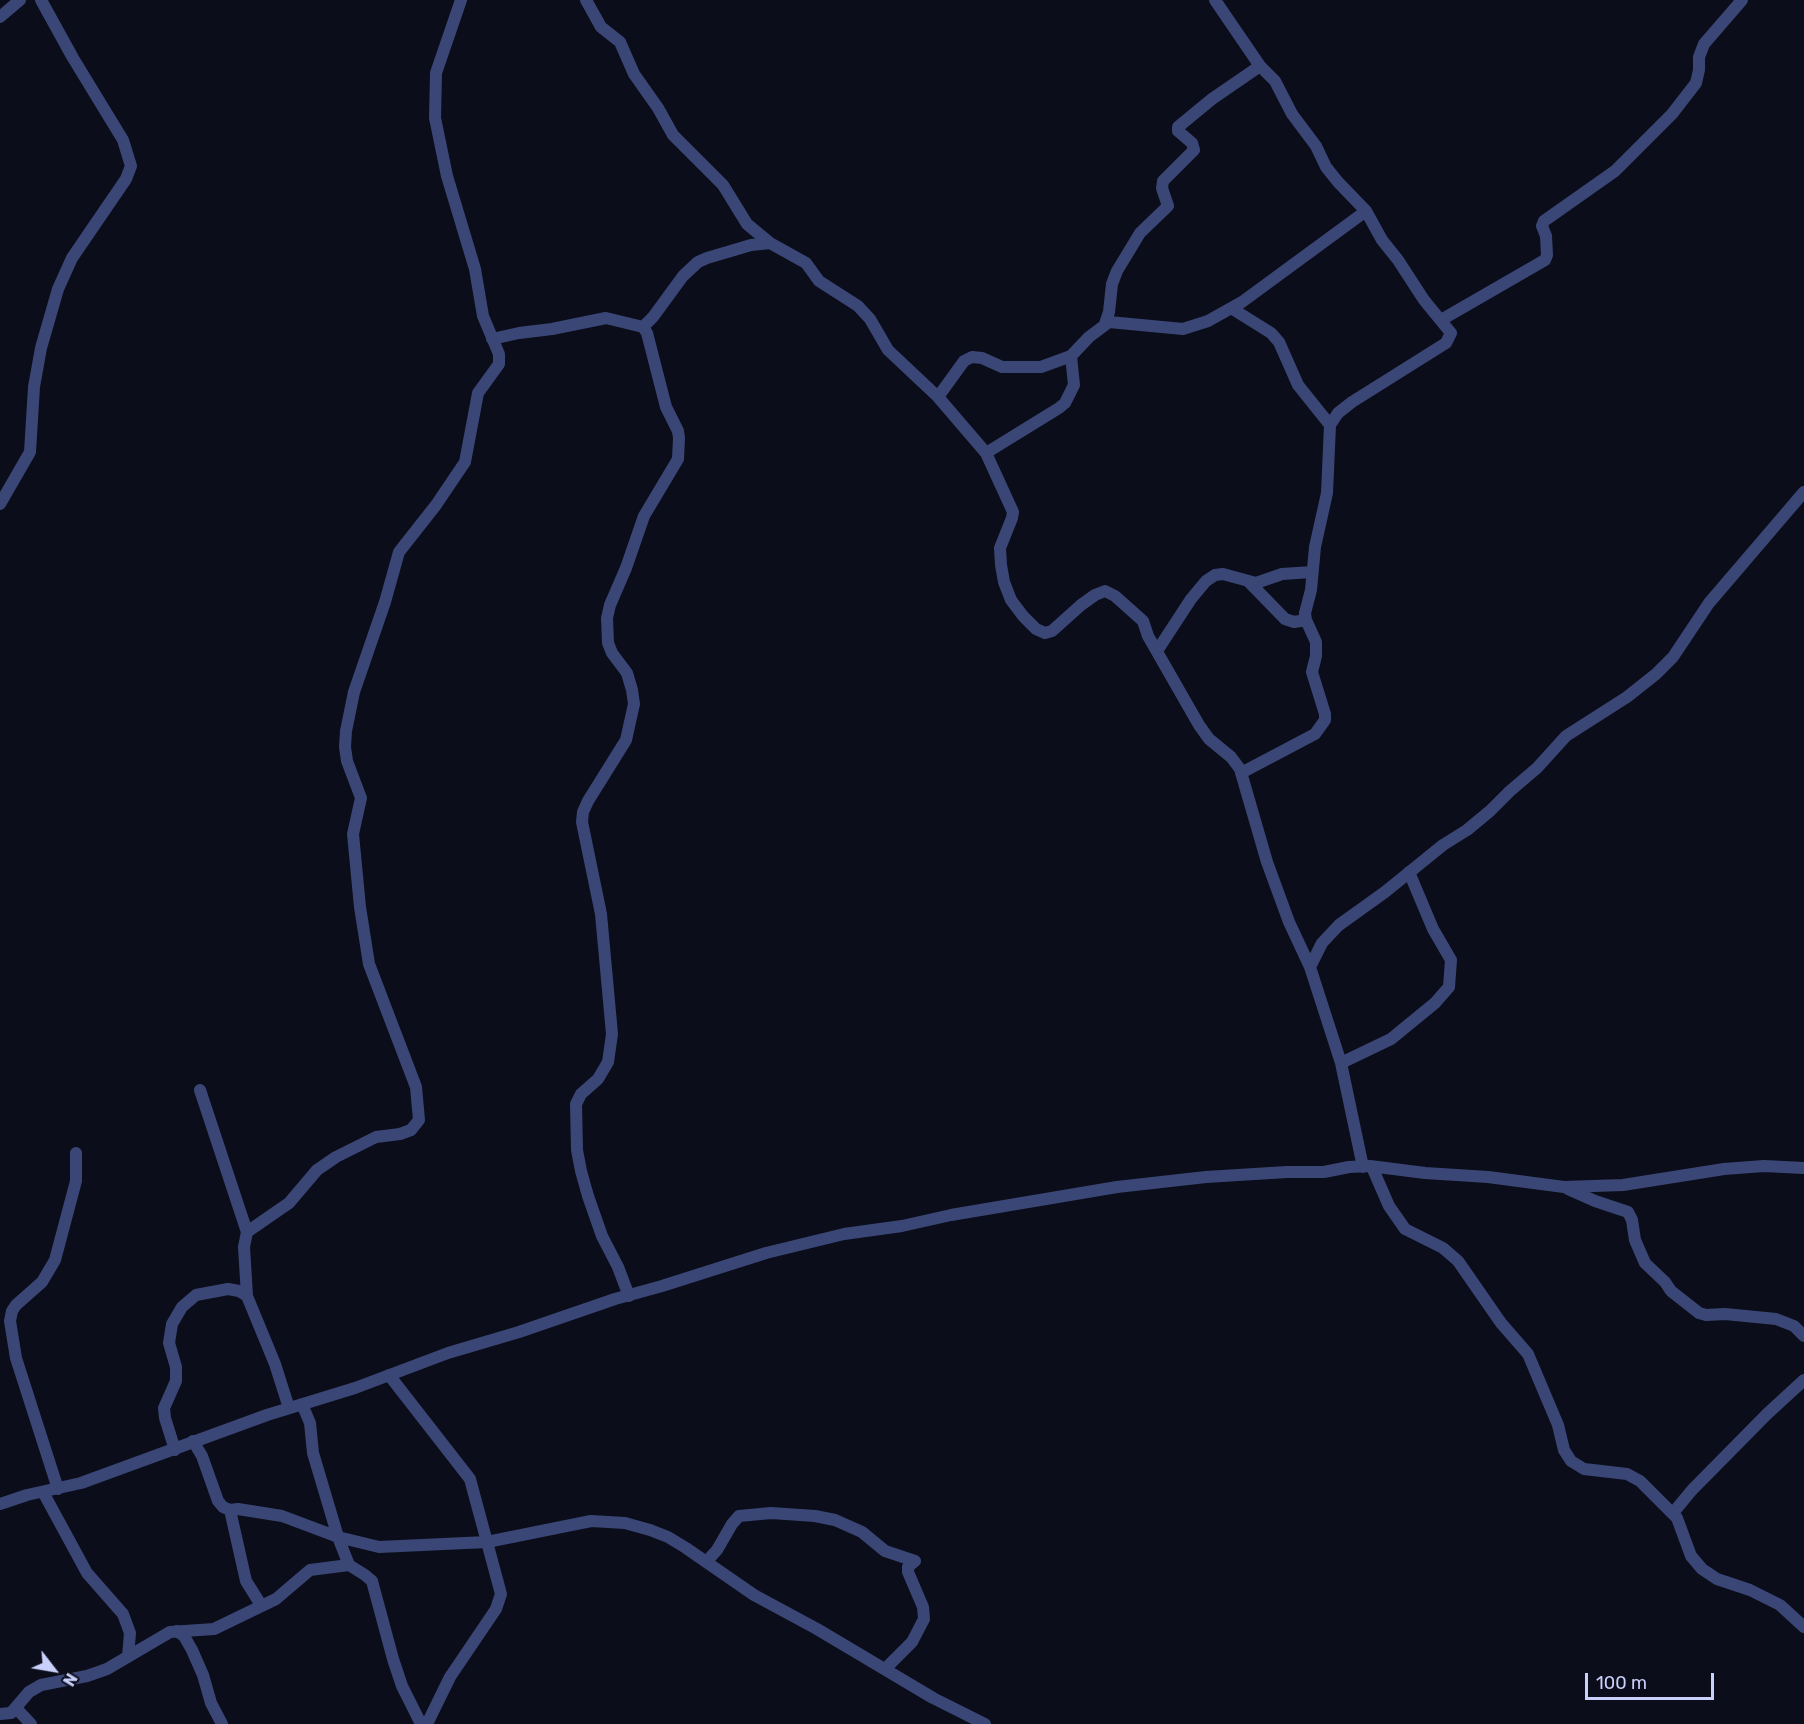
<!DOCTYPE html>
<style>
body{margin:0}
#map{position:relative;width:1804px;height:1724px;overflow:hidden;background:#0c0d1a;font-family:Rubik,sans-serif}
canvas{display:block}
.north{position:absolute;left:24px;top:1640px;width:60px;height:60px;-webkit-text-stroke:4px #0c0d1a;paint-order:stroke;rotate:121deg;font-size:16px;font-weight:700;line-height:24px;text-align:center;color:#c9d0fb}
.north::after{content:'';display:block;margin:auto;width:21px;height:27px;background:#c9d0fb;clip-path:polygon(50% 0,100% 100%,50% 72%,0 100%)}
.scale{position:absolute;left:1585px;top:1673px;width:129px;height:27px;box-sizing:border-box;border:3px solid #c9d0fb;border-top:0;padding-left:8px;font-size:18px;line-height:21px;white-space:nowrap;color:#c9d0fb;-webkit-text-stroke:4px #0c0d1a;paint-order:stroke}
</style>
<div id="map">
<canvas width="1804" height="1724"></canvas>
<div class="north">N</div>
<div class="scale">100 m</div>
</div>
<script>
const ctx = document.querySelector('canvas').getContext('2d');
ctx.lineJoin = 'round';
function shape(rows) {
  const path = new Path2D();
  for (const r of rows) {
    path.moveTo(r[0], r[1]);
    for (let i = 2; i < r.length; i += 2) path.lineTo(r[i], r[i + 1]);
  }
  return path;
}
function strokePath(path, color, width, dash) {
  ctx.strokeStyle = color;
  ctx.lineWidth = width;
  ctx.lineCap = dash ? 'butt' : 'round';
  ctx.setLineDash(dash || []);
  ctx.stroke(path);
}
const minor = shape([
 [586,0,601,27,620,42,634,74,658,108,673,135,723,185,747,224,770,243,806,263,819,281,858,306,870,319,888,350,938,397,986,453,1013,512,1012,518,1000,548,1001,565,1004,582,1011,600,1023,616,1036,629,1045,633,1052,631,1081,605,1095,595,1105,591,1115,596,1143,621,1148,636,1199,725,1209,739,1231,757,1240,769,1267,862,1289,922,1310,967,1341,1063,1363,1167],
 [1215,0,1260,66,1275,81,1292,114,1316,146,1326,167,1338,182,1366,211,1382,240,1398,260,1424,300,1451,333,1446,343,1352,402,1338,413,1330,425,1327,493,1315,547,1311,590,1305,613,1306,620,1316,642,1316,656,1312,672,1325,714,1325,720,1315,734,1241,773],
 [0,17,20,0],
 [1231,308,1271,333,1279,342,1298,385,1330,425],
 [1441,320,1545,260,1547,255,1546,236,1542,226,1544,221,1615,171,1672,114,1696,83,1699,70,1699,57,1704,44,1742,0],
 [1105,324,1109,312,1112,284,1117,271,1140,233,1168,206,1162,188,1163,181,1194,150,1192,143,1178,131,1178,127,1212,99,1260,66],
 [643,327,653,317,683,276,698,262,707,258,751,245,770,243],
 [492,339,519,333,552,329,606,318,643,327,647,333,666,407,678,431,679,438,678,459,644,516,626,568,610,605,607,618,608,643,612,653,627,673,632,690,634,704,626,740,588,801,583,812,582,822,601,914,612,1034,608,1062,598,1079,581,1094,576,1104,577,1150,581,1171,588,1196,602,1236,618,1267,629,1296],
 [938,397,964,361,972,357,982,358,1002,367,1041,367,1071,356,1089,337,1109,322,1183,329,1208,321,1242,302,1366,211],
 [986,453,1059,408,1065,403,1074,385,1071,356],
 [0,504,30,452,34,387,41,348,58,289,72,258,126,179,131,166,123,140,73,58,41,0],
 [1249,582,1285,619,1294,622,1306,620],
 [1157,651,1191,599,1206,581,1215,575,1223,574,1256,583,1282,574,1312,572],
 [1310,967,1322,943,1339,925,1385,892,1443,845,1467,830,1490,811,1510,791,1537,768,1566,736,1627,697,1656,674,1673,657,1709,603,1804,492],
 [1341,1063,1391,1039,1435,1003,1449,987,1451,960,1433,929,1409,872],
 [200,1090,247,1232],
 [1372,1167,1389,1206,1405,1229,1443,1248,1458,1261,1501,1323,1528,1354,1558,1425,1564,1450,1571,1461,1584,1469,1627,1474,1640,1481,1677,1518,1691,1556,1702,1569,1717,1579,1750,1590,1780,1605,1804,1627],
 [1568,1189,1595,1201,1628,1212,1632,1220,1635,1240,1645,1263,1665,1282,1671,1291,1699,1313,1706,1315,1725,1314,1776,1319,1794,1326,1804,1336],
 [389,1375,470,1479,501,1594,496,1609,450,1677,427,1724],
 [302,1404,310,1423,313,1453,338,1537,349,1565,365,1575,372,1581,393,1659,402,1686,421,1724],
 [289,1408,275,1364,247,1296,244,1247,247,1232,289,1203,317,1170,336,1157,376,1137,400,1134,411,1130,419,1120,416,1087,369,964,360,907,353,834,361,798,347,761,345,747,346,731,354,692,385,602,399,552,436,505,465,462,478,393,499,364,499,354,483,316,475,269,447,176,435,118,436,73,461,0],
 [193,1441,202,1456,218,1501,223,1507,230,1510,238,1509,282,1516,338,1537,379,1547,487,1542,591,1521,625,1523,650,1530,668,1537,686,1548,754,1595,817,1629,933,1698,985,1724],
 [175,1450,165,1418,164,1408,176,1381,176,1367,169,1343,172,1324,182,1307,196,1295,228,1289,239,1291,247,1296],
 [58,1489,16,1358,10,1321,12,1311,16,1305,42,1282,55,1260,76,1181,76,1153],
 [43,1492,87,1573,123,1614,130,1633,128,1656],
 [0,1504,27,1495,81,1483,267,1415,355,1388,448,1353,519,1332,615,1299,662,1286,766,1253,844,1234,902,1226,951,1215,1117,1187,1206,1177,1287,1172,1324,1172,1349,1167,1370,1166,1425,1173,1488,1177,1564,1187,1623,1185,1724,1169,1764,1166,1804,1168],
 [230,1510,246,1581,261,1605],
 [1673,1513,1692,1490,1767,1414,1804,1380],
 [706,1562,717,1550,732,1524,739,1516,771,1513,815,1516,835,1520,862,1532,885,1551,915,1561,908,1567,908,1572,923,1607,924,1619,912,1642,885,1669],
 [177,1631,184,1636,192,1650,203,1675,211,1703,222,1724],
 [16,1708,31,1724],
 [0,1714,11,1713,29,1692,41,1685,87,1676,107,1669,170,1632,214,1629,276,1599,310,1570,349,1565]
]);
strokePath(minor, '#3a4776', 12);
</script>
